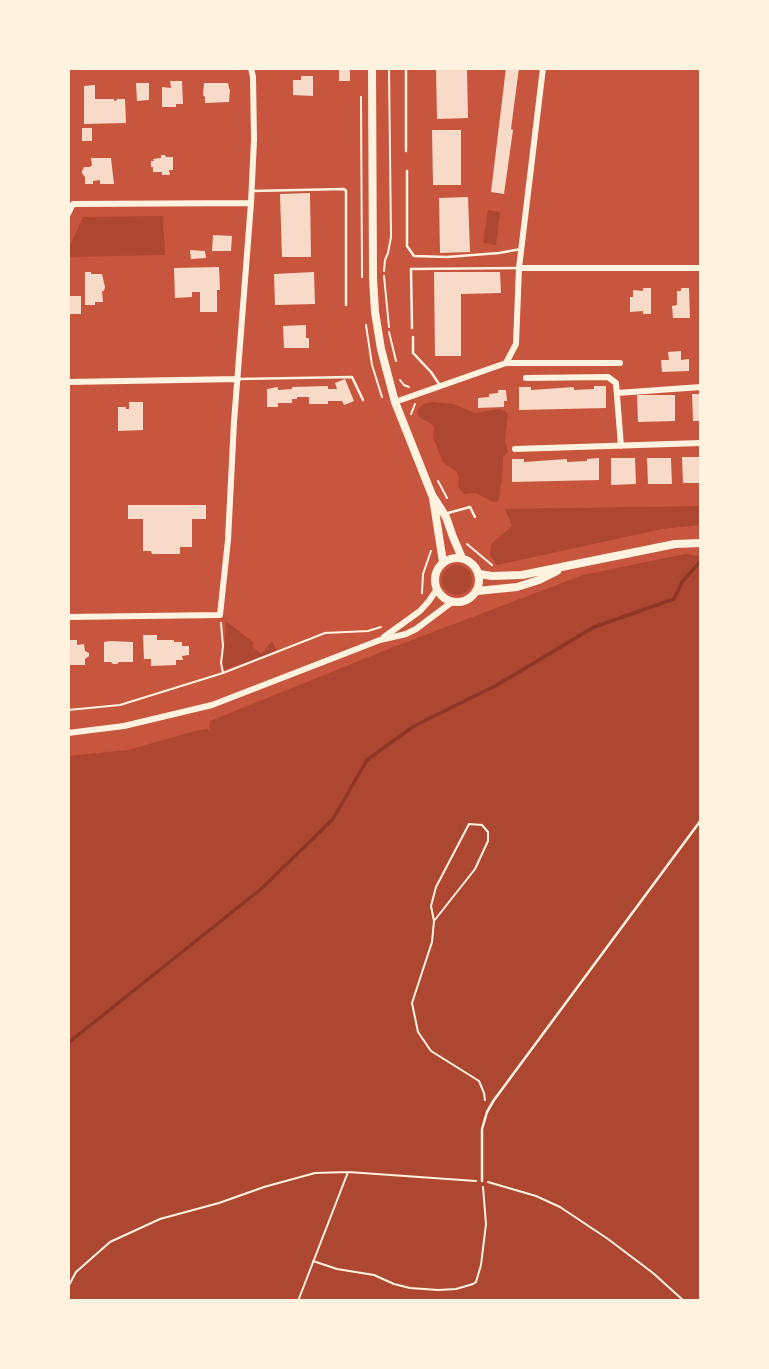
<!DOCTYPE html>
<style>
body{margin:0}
#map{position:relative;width:769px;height:1369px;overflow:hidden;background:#c8553d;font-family:Mulish,sans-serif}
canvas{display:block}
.frame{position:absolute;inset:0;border:70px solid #fff3e0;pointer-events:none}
</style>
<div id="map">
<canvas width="769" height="1369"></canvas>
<div class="frame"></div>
</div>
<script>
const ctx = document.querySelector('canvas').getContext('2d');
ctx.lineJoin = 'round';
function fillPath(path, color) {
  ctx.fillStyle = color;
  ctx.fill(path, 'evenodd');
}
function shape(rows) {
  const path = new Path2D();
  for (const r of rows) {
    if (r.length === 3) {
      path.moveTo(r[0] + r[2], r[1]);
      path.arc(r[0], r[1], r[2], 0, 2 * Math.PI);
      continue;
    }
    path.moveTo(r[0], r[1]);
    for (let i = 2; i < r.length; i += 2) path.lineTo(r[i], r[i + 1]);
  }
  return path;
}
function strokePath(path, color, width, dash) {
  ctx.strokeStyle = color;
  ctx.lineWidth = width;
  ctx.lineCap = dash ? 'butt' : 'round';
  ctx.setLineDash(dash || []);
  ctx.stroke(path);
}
const green = shape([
 [488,210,500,212,496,245,483,243],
 [163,216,165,255,68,257,68,250,83,217],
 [433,402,453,404,475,413,499,409,505,411,508,414,505,441,508,452,503,457,502,479,499,499,497,502,493,502,476,493,464,494,458,487,459,477,457,472,443,462,433,438,434,427,429,422,422,419,417,414,418,409,424,404],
 [701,506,701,525,662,529,497,565,490,555,491,544,512,526,505,509],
 [685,554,701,556,701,1301,68,1301,68,756,128,750,199,730,209,729,210,721,396,646,583,575],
 [457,580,15],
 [226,621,254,643,252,646,261,654,272,641,277,651,224,670,223,664]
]);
const stream = shape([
 [68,1043,261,889,333,819,367,760,414,726,497,685,594,627,674,599,682,582,699,563]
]);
const building = shape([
 [339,68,350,68,350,81,339,81],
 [436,68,467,68,468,118,437,119],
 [506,68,519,68,511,129,513,130,504,194,491,192],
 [301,76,313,76,313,96,293,95,293,80,301,80],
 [170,81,182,81,183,104,176,104,176,107,162,107,162,87,171,88],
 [136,83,149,83,149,100,137,101],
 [204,83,228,83,229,88,230,90,229,102,205,103,205,97,203,95],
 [95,85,95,99,114,99,114,101,117,100,117,99,125,99,126,123,84,124,84,86],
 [82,128,92,128,92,141,82,141],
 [432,130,461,130,461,185,433,185],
 [161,155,165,155,166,157,173,157,173,170,169,170,170,175,162,175,162,172,153,172,153,167,151,167,151,161,154,161,153,159,161,158],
 [91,158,111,158,114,184,100,184,100,180,93,181,93,184,85,184,85,177,82,173,82,171,84,167,90,167,92,165],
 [310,193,311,257,282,257,280,194],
 [468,197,470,252,440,253,439,198],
 [213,235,232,236,231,251,212,251],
 [190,250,205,251,206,258,191,259],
 [219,267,220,290,217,290,217,312,200,312,200,292,192,292,192,297,175,298,174,268],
 [85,272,91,272,91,274,102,274,105,287,104,291,102,291,103,302,95,302,95,305,85,305],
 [314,272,315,304,275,305,274,274],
 [434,272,500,272,501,293,461,294,461,356,435,356],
 [643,288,651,288,651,314,643,314,643,311,630,312,630,297,633,297,633,290,643,291],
 [681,288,689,288,690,318,673,318,672,306,677,305,677,291,681,291],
 [68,296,81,296,81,314,68,314],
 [306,325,306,338,309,338,309,348,284,348,283,326],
 [681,351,681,360,689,359,689,371,662,372,661,360,669,360,668,352],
 [345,379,354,401,344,405,342,401,328,401,328,404,309,404,309,397,297,397,297,399,292,399,292,403,278,403,278,407,267,407,267,389,278,387,278,390,292,389,292,387,328,386,328,389,337,389,335,383],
 [594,386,606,386,606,408,519,410,519,387,531,387,531,390,574,387,574,390,594,389],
 [498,390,506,390,507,401,504,401,504,407,478,408,478,398,489,397,489,394,498,393],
 [692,394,701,394,701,421,693,421],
 [637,395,675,395,675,421,638,422],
 [129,402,143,402,143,430,118,431,118,407,126,407,126,409,129,409],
 [682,457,701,457,701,483,683,483],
 [599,458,599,480,512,482,512,459,524,459,524,462,567,459,567,462,587,461,587,459],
 [611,458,635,458,636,484,611,485],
 [647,458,671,458,672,484,648,484],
 [128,505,206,505,206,519,192,519,192,547,180,547,180,554,152,554,151,551,143,551,143,519,128,519],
 [143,635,157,635,157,640,174,640,174,642,182,642,182,646,189,646,189,655,182,656,183,660,176,660,176,665,151,666,151,659,144,659],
 [69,640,77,640,77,645,84,644,85,651,89,653,89,656,85,659,85,665,68,665],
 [110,641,133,642,133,662,119,662,117,664,113,664,111,662,104,662,104,642]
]);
const path = shape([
 [361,97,362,277],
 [384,271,385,260,388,253,391,237,389,68],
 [384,276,389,327],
 [366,325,372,365,382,397],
 [389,332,396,361],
 [400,380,404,385,409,387],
 [411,414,415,404],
 [438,481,447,498],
 [467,544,492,565],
 [422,593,423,574,431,551],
 [221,623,223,646,221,663,223,673],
 [68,710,120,705,223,673,325,633,368,631,381,627],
 [434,921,431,906,436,887,469,824,482,825,488,832,488,841,475,869,434,921,432,942,412,1003,418,1032,431,1051,479,1081,484,1093,485,1100],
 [488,1182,536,1196,560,1207,608,1239,653,1273,684,1301],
 [313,1261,337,1269,374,1275,394,1284,410,1288,438,1290,456,1289,473,1284,476,1282,481,1265,486,1224,483,1187],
 [68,1287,76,1272,110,1242,160,1219,219,1203,264,1187,315,1173,348,1172,476,1181],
 [298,1301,348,1172]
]);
const service = shape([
 [406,151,406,68],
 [407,171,407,246,414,256,447,257,499,253,521,249],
 [252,191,344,189,346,191,346,305],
 [412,328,411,269,519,268],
 [413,337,413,353,431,372,439,384],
 [238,379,352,377,363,400],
 [448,513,470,507,475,517],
 [482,1181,482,1129,487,1112,494,1100,701,820]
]);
const minor = shape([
 [68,214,73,204,251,203],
 [519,268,543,68],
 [506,363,516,344,519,268,701,268],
 [526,378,608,377,616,383,621,446],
 [68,382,238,379],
 [617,393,701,387],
 [395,402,506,363,620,363],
 [515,449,701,443],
 [68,617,220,615,228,540,234,422,251,203,254,140,253,77,251,68],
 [384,637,420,611,429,601,437,589],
 [68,733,124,726,212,705,380,640,406,634,416,629,452,602]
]);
const tertiary = shape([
 [372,68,373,278,375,312,381,349,395,402,432,495,446,517,453,537,462,558],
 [433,498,443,562],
 [457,580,22],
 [479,574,492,576,522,575,675,544,701,543],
 [477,591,517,587,539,580,557,571]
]);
fillPath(green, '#ae4732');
strokePath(stream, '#8f3625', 3.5);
fillPath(building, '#f7dbc8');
strokePath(path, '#fff3e0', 2);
strokePath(service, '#fff3e0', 2.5);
strokePath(minor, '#fff3e0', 6);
strokePath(tertiary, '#fff3e0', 8);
</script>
